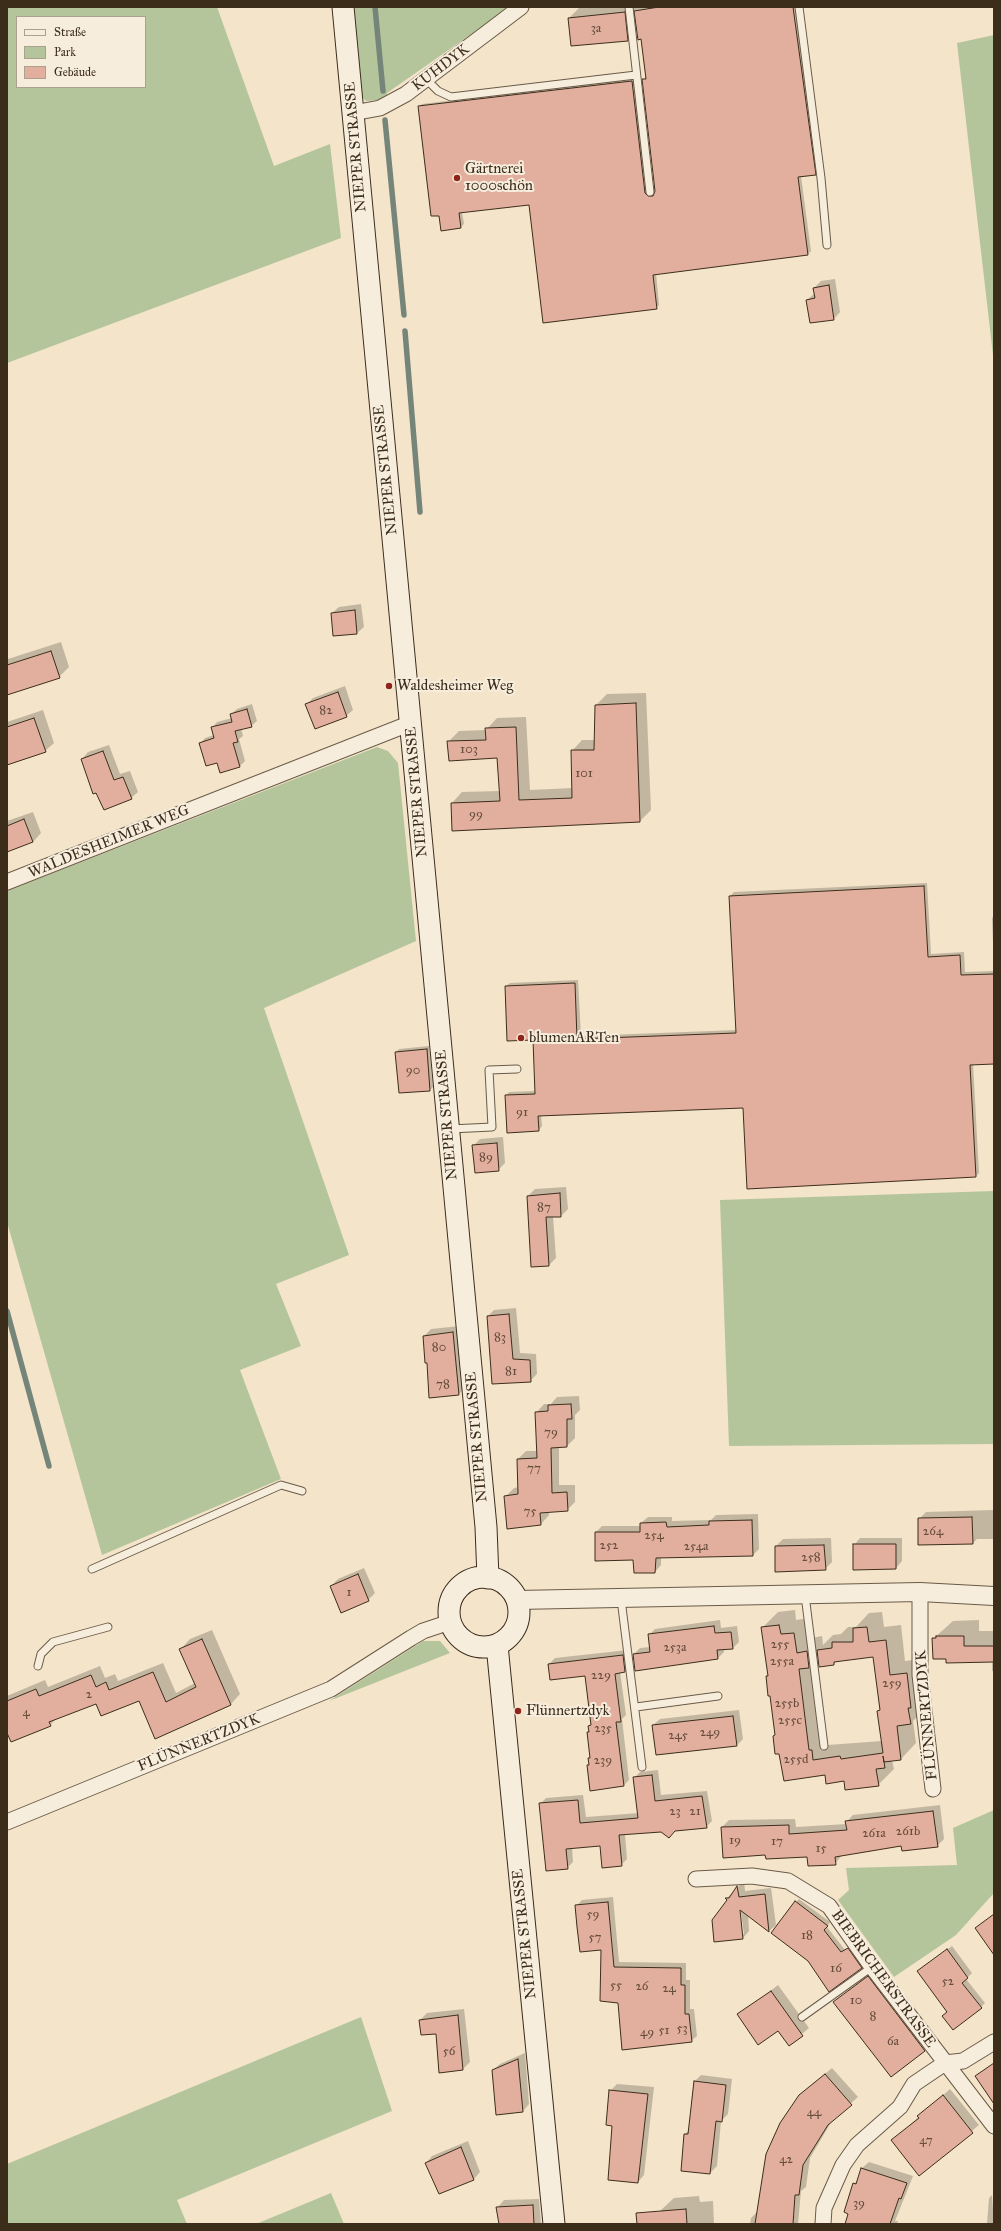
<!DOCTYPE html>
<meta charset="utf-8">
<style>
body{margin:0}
#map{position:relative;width:1001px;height:2231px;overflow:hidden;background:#f3e4ca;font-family:"IM FELL Great Primer",serif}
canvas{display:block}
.frame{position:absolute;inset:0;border:8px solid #3c2d1b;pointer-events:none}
.legend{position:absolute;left:16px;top:16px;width:130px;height:72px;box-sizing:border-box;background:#f7eddd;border:1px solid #aca08f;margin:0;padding:5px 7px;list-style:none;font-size:12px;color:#3c2d1b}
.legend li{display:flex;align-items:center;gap:8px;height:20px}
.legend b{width:20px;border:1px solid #aca08f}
</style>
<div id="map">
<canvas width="1001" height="2231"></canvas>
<div class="frame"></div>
<ul class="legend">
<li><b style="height:5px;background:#f7eddd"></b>Straße</li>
<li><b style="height:11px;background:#b5c59b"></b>Park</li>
<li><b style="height:11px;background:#e2ae9e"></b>Gebäude</li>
</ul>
</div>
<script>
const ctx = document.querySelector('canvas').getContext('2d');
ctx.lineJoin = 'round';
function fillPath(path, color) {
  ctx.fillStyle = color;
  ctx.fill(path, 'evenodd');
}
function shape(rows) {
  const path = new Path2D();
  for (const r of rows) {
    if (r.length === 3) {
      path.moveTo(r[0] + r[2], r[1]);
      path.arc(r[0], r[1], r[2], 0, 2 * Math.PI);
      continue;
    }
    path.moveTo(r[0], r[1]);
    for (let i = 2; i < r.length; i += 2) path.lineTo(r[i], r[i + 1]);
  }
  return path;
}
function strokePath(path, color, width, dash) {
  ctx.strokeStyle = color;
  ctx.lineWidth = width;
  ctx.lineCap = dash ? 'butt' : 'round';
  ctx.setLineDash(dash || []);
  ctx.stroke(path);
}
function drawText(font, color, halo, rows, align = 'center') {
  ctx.font = font + ' "IM FELL Great Primer",serif';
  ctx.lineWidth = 4;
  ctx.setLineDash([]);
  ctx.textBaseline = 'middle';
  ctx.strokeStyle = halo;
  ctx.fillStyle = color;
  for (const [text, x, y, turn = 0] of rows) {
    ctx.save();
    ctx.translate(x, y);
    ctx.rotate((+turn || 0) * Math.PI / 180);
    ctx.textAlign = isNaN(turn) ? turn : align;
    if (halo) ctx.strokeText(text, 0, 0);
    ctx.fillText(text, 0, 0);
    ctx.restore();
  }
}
const green = shape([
 [7,7,217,7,274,166,330,144,341,238,7,363],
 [17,17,145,17,145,87,17,87],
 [350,7,510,7,387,93,388,99,366,101,358,93],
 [994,35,994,364,957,43],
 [377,747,388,751,398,763,416,941,264,1008,349,1255,276,1284,301,1346,240,1370,281,1479,102,1555,7,1222,7,891],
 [994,1191,994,1444,729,1446,720,1200],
 [423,1641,440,1641,450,1653,329,1701],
 [994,1810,994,1893,956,1935,894,1977,838,1900,849,1890,846,1868,957,1865,953,1828],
 [361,2017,392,2111,177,2200,187,2224,7,2224,7,2164],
 [331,2193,344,2224,256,2224]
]);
const shadow = shape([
 [580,7,796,7,818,171,815,174,801,176,811,251,808,254,656,273,659,305,656,308,530,204,462,212,464,224,461,227,419,107,422,104,635,78,651,194,655,194,643,80,647,76,641,38,638,29,627,40,569,18],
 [835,279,840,312,834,319,807,300,815,293,814,288,821,281],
 [361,604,364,627,357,633,334,635,332,613,339,607],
 [61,642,69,667,59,677,7,694,8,659],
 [345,686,353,710,346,716,306,705,313,698],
 [646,693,651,810,640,821,452,803,462,792,500,791,498,757,448,742,459,731,486,730,497,718,526,717,530,790,573,788,572,751,582,740,596,740,596,705,607,694],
 [252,704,257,721,251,726,241,728,243,736,239,739,245,761,240,766,217,762,200,744,205,738,214,735,212,728,217,722,232,718,231,714,237,709],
 [43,710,54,743,45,751,7,764,7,722],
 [109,745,120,774,130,771,138,792,131,798,82,759,88,752],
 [33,812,41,833,33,842,7,851,7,821],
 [927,883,931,954,964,952,965,972,994,971,994,1063,973,1064,979,1173,976,1176,744,1106,541,1114,542,1126,539,1130,506,1096,509,1092,536,1091,534,1039,506,986,510,983,578,980,581,1036,737,1030,730,896,734,892],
 [994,916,994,943,993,943,992,918],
 [429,1046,433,1087,430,1090,400,1092,396,1052,399,1049],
 [503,1137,505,1163,498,1170,473,1146,480,1139],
 [566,1187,568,1209,561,1216,553,1216,556,1258,549,1265,532,1266,528,1196,535,1189],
 [516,1308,520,1353,536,1354,537,1374,530,1381,493,1383,488,1316,494,1310],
 [460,1326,465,1388,459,1394,424,1336,431,1329],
 [579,1396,580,1410,575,1415,575,1438,567,1446,559,1447,559,1485,575,1485,575,1502,567,1510,549,1511,549,1515,541,1524,506,1496,514,1488,519,1487,518,1459,526,1451,538,1451,536,1413,544,1404,551,1404,557,1397],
 [994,1510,994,1539,977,1539,973,1543,919,1544,919,1519,926,1512],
 [758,1514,759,1549,753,1555,661,1557,661,1565,655,1572,596,1532,602,1526,641,1526,641,1523,648,1517,672,1517,672,1521,711,1520,716,1515],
 [831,1538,832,1562,825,1569,776,1571,776,1546,783,1539],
 [860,1538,902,1538,902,1561,896,1568,854,1545],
 [364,1568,375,1593,368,1600,342,1611,331,1586,338,1579],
 [795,1610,796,1620,810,1618,812,1638,822,1636,823,1645,833,1635,841,1634,848,1627,856,1627,869,1613,882,1612,884,1627,901,1625,905,1661,922,1659,926,1708,913,1721,916,1743,901,1759,892,1760,894,1769,878,1785,845,1780,826,1774,776,1734,767,1677,769,1675,763,1627,778,1612],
 [874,1656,881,1709,878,1711,882,1741,828,1745,827,1735,824,1735,815,1660,819,1657,834,1664,837,1660],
 [720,1620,721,1628,737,1626,739,1642,733,1648,724,1649,724,1652,718,1658,654,1666,634,1654,640,1648,650,1647,649,1635,655,1629],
 [979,1620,979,1631,994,1631,994,1671,992,1671,992,1661,947,1658,933,1639,953,1621],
 [212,1630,240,1694,231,1704,156,1737,139,1700,97,1702,57,1718,50,1725,7,1731,7,1696,45,1680,48,1687,100,1666,105,1678,115,1674,118,1681,163,1663,176,1693,195,1683,181,1649,190,1639],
 [628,1650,630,1666,625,1671,620,1672,626,1715,622,1719,629,1780,624,1785,590,1764,589,1726,592,1723,586,1675,549,1664,555,1658],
 [739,1710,743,1739,737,1745,653,1725,660,1719],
 [658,1770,661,1795,707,1791,712,1821,706,1827,625,1834,627,1859,621,1865,600,1845,572,1847,573,1862,567,1868,540,1804,546,1798,583,1795,586,1817,639,1813,634,1778,640,1772],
 [940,1805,944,1839,937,1846,902,1844,842,1855,835,1864,808,1856,766,1854,722,1827,729,1820,795,1819,796,1827,847,1824,846,1822,853,1815],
 [744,1881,745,1891,771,1888,776,1925,769,1931,748,1914,749,1931,743,1938,727,1898],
 [738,1905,740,1905,744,1934,742,1934],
 [613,1897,619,1962,686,1963,686,1980,690,1980,690,2009,694,2009,697,2036,691,2041,619,2002,602,1948,576,1906,582,1900],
 [799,1899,830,1922,827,1927,845,1950,851,1946,864,1964,829,1990,796,1902],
 [952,1946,972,1973,966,1979,985,2003,981,2007,948,2011,918,1971],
 [871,1974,928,2047,891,2075,837,1999],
 [778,1985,809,2028,789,2045,778,2030,739,2015],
 [464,2009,470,2062,463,2069,440,2072,437,2032,420,2020,427,2013],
 [525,2053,529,2104,523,2111,493,2070,500,2064],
 [832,2068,858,2097,833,2119,810,2158,806,2187,801,2191,798,2224,750,2224,751,2218,758,2211,807,2089],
 [701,2075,732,2079,728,2114,721,2121,717,2166,710,2173,685,2134,689,2130,694,2082],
 [617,2084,654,2087,644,2175,638,2182,613,2125,610,2091],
 [950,2089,979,2125,920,2174,893,2140],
 [468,2141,480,2172,474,2179,439,2193,426,2163,432,2156],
 [869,2162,913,2176,895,2221,898,2221,897,2224,846,2224,854,2184,859,2179,862,2168],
 [992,2195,994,2224,987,2224,989,2198],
 [699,2196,700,2202,713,2201,714,2224,661,2224,660,2211,674,2198],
 [539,2199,541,2224,500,2224,498,2207,504,2200]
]);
const stream = shape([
 [375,7,383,91],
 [385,120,404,315],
 [405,331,420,512],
 [7,1311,49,1466]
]);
const building = shape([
 [659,7,793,7,816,175,798,177,808,255,653,275,657,309,543,323,529,205,459,213,461,228,441,231,439,216,431,216,418,106,632,81,645,193,648,196,653,196,655,191,642,79,646,79,641,39,638,40,634,11,659,7],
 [625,12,628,41,571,46,568,18,625,12],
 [829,285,834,320,810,323,806,300,815,298,813,288,829,285],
 [355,610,357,634,333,636,331,613,355,610],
 [51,651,60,678,7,695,7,665,51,651],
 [338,692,347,717,315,729,305,704,338,692],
 [636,703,640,822,452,831,451,803,500,801,497,758,449,761,447,741,486,740,485,728,516,727,519,800,572,798,571,750,594,750,595,705,636,703],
 [247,709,252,727,235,731,238,742,233,743,240,767,220,773,217,763,206,766,199,743,214,738,211,727,232,722,230,714,247,709],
 [34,718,46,752,7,765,7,727,34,718],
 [103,751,114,780,123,777,132,799,104,810,96,793,93,794,81,759,103,751],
 [24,819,33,842,7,852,7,826,24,819],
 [924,886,928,957,960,955,961,975,994,974,994,1064,970,1065,976,1177,747,1189,743,1108,538,1116,539,1131,507,1133,505,1095,535,1094,533,1040,507,1041,505,986,575,983,577,1039,736,1033,729,896,924,886],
 [427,1049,430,1091,399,1093,395,1052,427,1049],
 [497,1143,499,1171,475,1173,472,1145,497,1143],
 [560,1193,561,1217,546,1217,549,1266,531,1267,527,1196,560,1193],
 [509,1314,513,1359,530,1360,531,1382,492,1384,487,1316,509,1314],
 [453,1332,459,1395,429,1398,427,1363,425,1363,423,1336,453,1332],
 [571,1404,572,1419,567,1419,567,1447,551,1448,552,1493,567,1492,568,1511,540,1513,541,1525,507,1529,504,1496,518,1494,517,1459,537,1458,535,1412,548,1411,548,1405,571,1404],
 [972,1517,973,1544,918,1545,918,1518,972,1517],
 [752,1520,753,1556,656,1558,655,1573,634,1573,633,1560,595,1561,595,1532,640,1532,640,1523,666,1522,667,1527,709,1525,709,1521,752,1520],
 [853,1544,896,1544,896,1569,853,1570,853,1544],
 [824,1545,826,1570,775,1572,775,1546,824,1545],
 [358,1574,369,1601,341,1613,330,1586,358,1574],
 [779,1625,781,1634,794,1633,797,1653,807,1651,809,1668,799,1669,809,1750,812,1750,813,1760,840,1756,841,1759,883,1753,877,1711,880,1710,873,1657,834,1662,834,1665,819,1667,817,1650,832,1648,832,1642,853,1642,853,1628,867,1627,869,1642,886,1640,890,1675,907,1673,911,1708,908,1708,911,1724,897,1726,901,1760,884,1762,883,1756,885,1768,876,1769,879,1786,845,1790,844,1781,826,1784,825,1775,784,1781,779,1754,775,1754,773,1736,775,1735,770,1696,768,1696,766,1676,768,1676,761,1627,779,1625],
 [714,1626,715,1633,731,1632,733,1649,717,1650,718,1659,635,1671,633,1654,650,1652,648,1634,714,1626],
 [936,1636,964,1636,964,1646,994,1646,994,1662,946,1663,946,1659,933,1659,932,1638,936,1638,936,1636],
 [202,1639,231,1705,155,1739,139,1701,101,1716,96,1704,49,1722,51,1726,11,1742,7,1733,7,1701,36,1689,39,1696,91,1675,96,1687,106,1682,109,1690,153,1672,166,1702,196,1687,179,1649,202,1639],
 [623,1655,625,1672,615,1674,621,1722,616,1722,624,1786,590,1791,587,1765,589,1765,588,1758,590,1758,587,1732,589,1732,588,1726,591,1725,585,1676,550,1680,548,1664,623,1655],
 [733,1716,737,1746,656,1755,652,1725,733,1716],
 [652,1775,655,1801,702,1796,707,1828,675,1831,669,1838,661,1832,619,1835,622,1866,602,1868,600,1846,566,1849,568,1869,546,1871,539,1803,578,1800,580,1823,638,1818,633,1777,652,1775],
 [933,1811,938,1847,902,1851,901,1846,835,1857,836,1865,808,1866,807,1857,766,1859,765,1855,723,1858,721,1827,789,1825,789,1834,847,1830,845,1821,933,1811],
 [737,1886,739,1897,765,1894,769,1932,740,1910,743,1939,714,1942,712,1920,727,1900,725,1898,729,1898,737,1886],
 [795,1901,828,1926,824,1930,841,1952,848,1948,862,1968,829,1992,808,1961,771,1933,795,1901],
 [608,1902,614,1967,681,1968,681,1985,685,1985,685,2014,689,2014,692,2042,622,2050,618,2003,600,2001,601,1950,580,1952,577,1927,575,1905,608,1902],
 [994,1914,994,1955,975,1928,994,1914],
 [947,1949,968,1978,962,1983,982,2008,953,2030,942,2016,947,2012,917,1971,947,1949],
 [868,1976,925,2051,891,2077,833,2002,868,1976],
 [771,1991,803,2036,789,2046,778,2031,758,2045,737,2014,771,1991],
 [458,2015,463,2070,439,2073,436,2034,421,2035,419,2020,458,2015],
 [518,2059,523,2112,496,2115,492,2070,518,2059],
 [994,2063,994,2104,975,2076,994,2063],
 [825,2074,852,2105,828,2125,803,2165,799,2195,795,2195,793,2224,755,2224,766,2154,780,2123,799,2095,825,2074],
 [694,2081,726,2085,722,2122,716,2121,710,2174,681,2171,684,2134,688,2134,694,2081],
 [609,2090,648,2094,638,2183,608,2180,612,2126,606,2125,609,2090],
 [943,2095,973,2133,919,2176,891,2140,919,2118,917,2116,943,2095],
 [461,2147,474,2180,439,2194,425,2163,461,2147],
 [861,2168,907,2183,901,2199,899,2198,890,2224,845,2224,848,2214,844,2212,853,2183,856,2184,861,2168],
 [533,2205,534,2224,499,2224,496,2207,533,2205],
 [686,2209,687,2224,637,2224,636,2213,686,2209]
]);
const service = shape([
 [629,7,650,192],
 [799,7,821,178,827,245],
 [426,79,438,91,451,97,636,75],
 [450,1129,492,1127,489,1070,517,1069],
 [92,1569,281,1485,302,1491],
 [805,1595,824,1746],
 [621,1599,642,1767],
 [38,1666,41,1654,53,1642,108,1627],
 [636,1707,718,1696],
 [802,2017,872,1967]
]);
const minor = shape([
 [353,113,380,108,406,94,521,7],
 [7,882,411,723],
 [920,1592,920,1675,933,1789],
 [7,1822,331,1689,411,1638,423,1631,450,1622],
 [696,1879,752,1876,788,1881,829,1906,872,1967,994,2126],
 [823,2224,824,2208,843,2165,857,2145,900,2107,914,2084,945,2063,963,2061,994,2042]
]);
const tertiary = shape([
 [517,1600,920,1592,994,1596]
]);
const secondary = shape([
 [343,7,486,1527,488,1578],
 [484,1612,35],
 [497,1645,554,2224]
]);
const markers = [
 [457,178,4,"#8f2418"],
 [389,686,4,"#8f2418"],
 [521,1038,4,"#8f2418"],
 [518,1711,4,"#8f2418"]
];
const numberNames = [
 ["3a",596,29],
 ["82",326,711],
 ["103",469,750],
 ["101",584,774],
 ["99",476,815],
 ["90",413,1071],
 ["91",522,1113],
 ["89",486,1158],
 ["87",544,1208],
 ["83",500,1338],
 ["80",439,1348],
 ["81",511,1372],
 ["78",443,1385],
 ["79",551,1433],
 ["77",534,1469],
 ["75",530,1512],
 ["264",933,1532],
 ["254",654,1536],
 ["252",609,1546],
 ["254a",696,1547],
 ["258",811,1558],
 ["1",349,1593],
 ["255",780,1645],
 ["253a",675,1648],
 ["255a",782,1662],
 ["229",601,1676],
 ["259",892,1684],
 ["2",89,1695],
 ["255b",787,1704],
 ["4",26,1713],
 ["255c",790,1721],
 ["235",603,1729],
 ["249",710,1733],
 ["245",678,1736],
 ["255d",796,1760],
 ["239",603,1761],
 ["23",675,1812],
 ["21",695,1812],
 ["261b",908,1832],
 ["261a",874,1834],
 ["19",735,1841],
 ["17",777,1842],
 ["15",821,1849],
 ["59",593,1915],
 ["18",807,1936],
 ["57",595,1938],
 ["16",836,1969],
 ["52",948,1982],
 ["55",616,1986],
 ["26",642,1987],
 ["24",669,1989],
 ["10",856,2001],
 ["8",873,2017],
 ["53",682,2029],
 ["51",664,2031],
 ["49",647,2033],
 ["6a",893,2042],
 ["56",449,2052],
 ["44",814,2113],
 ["47",926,2141],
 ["42",786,2160],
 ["39",859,2204]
];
const streetNames = [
 ["KUHDYK",441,68,-37],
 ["NIEPER STRASSE",356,147,-95],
 ["NIEPER STRASSE",386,470,-96],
 ["NIEPER STRASSE",417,792,-95],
 ["WALDESHEIMER WEG",109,842,-22],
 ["NIEPER STRASSE",447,1115,-95],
 ["NIEPER STRASSE",477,1437,-95],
 ["FLÜNNERTZDYK",927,1715,-95],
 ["FLÜNNERTZDYK",199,1743,-22],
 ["NIEPER STRASSE",525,1934,-96],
 ["BIEBRICHERSTRASSE",883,1979,54]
];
const poiNames = [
 ["Gärtnerei",465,169],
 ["1000schön",465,186],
 ["Waldesheimer Weg",397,686],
 ["blumenARTen",529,1038],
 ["Flünnertzdyk",526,1711]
];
fillPath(green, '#b5c59b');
fillPath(shadow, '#0003');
strokePath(stream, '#758579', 5.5);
fillPath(building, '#e2ae9e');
strokePath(building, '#3c2d1b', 1);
strokePath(service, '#6a5b47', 9);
strokePath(minor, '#6a5b47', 17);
strokePath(tertiary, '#6a5b47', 20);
strokePath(secondary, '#3c2d1b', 23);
strokePath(service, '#f7eddd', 7);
strokePath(minor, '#f7eddd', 15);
strokePath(tertiary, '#f7eddd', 18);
strokePath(secondary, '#f7eddd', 21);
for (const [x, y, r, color] of markers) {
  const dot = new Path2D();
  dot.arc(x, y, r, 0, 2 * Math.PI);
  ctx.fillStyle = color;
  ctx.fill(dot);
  strokePath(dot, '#f7eddd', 1.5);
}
drawText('13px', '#664d3c', null, numberNames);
drawText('15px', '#3c2d1b', '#f7eddd', streetNames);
drawText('15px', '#3c2d1b', '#f7eddd', poiNames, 'left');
</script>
